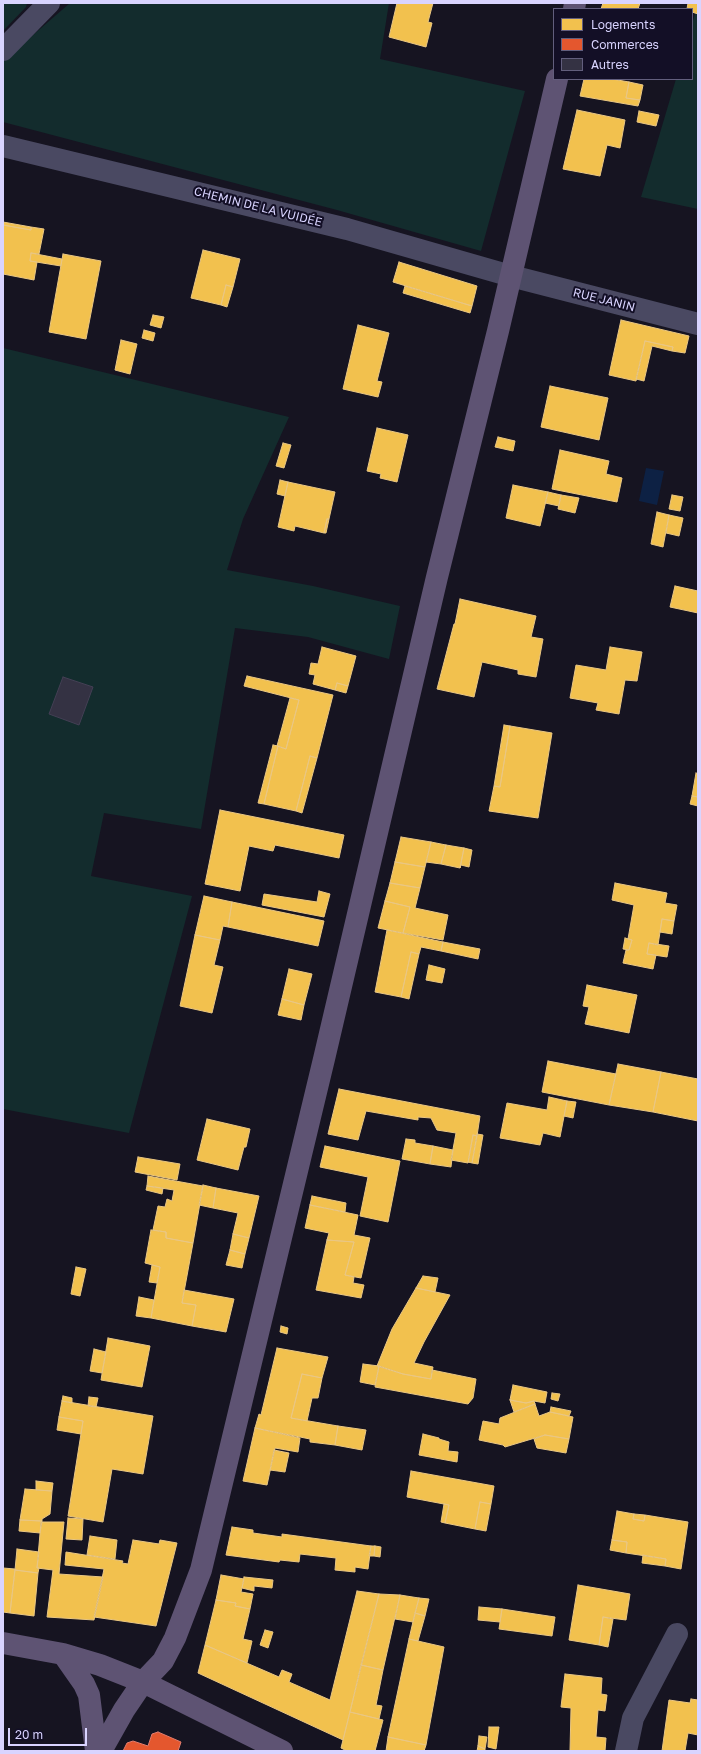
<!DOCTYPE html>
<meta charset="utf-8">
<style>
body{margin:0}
#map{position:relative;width:701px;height:1754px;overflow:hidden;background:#161421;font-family:"Golos Text",sans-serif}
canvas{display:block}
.frame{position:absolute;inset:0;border:4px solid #d9d4ff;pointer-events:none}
.legend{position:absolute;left:553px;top:8px;width:140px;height:72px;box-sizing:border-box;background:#130f26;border:1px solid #625e7d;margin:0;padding:5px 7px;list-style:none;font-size:12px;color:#d9d4ff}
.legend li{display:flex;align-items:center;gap:8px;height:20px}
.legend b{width:20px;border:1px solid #625e7d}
.scale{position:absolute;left:8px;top:1728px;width:79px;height:18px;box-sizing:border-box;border:2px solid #d9d4ff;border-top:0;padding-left:5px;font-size:12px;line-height:14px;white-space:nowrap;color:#d9d4ff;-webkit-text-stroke:3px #130f26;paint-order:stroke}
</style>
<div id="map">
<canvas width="701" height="1754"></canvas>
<div class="frame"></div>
<ul class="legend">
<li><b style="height:11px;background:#f2c14e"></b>Logements</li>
<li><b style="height:11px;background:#e4572e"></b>Commerces</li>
<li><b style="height:11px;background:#343243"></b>Autres</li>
</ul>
<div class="scale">20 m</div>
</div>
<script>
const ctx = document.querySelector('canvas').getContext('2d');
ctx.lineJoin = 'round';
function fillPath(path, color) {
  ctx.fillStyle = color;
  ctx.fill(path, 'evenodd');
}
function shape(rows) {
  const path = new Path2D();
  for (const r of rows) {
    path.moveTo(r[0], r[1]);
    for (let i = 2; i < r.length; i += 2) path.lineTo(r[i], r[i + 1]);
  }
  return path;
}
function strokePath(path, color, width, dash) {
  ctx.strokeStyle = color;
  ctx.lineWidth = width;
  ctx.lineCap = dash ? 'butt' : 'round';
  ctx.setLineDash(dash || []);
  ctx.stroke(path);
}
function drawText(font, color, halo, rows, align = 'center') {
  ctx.font = font + ' "Golos Text",sans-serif';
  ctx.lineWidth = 4;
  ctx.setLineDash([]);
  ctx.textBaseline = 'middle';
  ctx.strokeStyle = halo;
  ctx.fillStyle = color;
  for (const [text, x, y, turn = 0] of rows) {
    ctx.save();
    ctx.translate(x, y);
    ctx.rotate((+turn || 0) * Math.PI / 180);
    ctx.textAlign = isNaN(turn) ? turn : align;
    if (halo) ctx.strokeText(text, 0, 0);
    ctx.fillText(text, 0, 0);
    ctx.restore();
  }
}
const green = shape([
 [3,3,27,3,26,7,3,31],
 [70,3,389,3,380,59,525,91,481,251,337,210,3,122,3,61],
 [698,4,698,209,641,197,676,79,692,79,692,24],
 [3,348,289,417,243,519,227,570,313,586,400,606,389,659,308,637,235,628,201,829,104,813,91,876,192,896,129,1133,3,1109]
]);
const water = shape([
 [646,468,664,471,657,505,639,501]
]);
const homes = shape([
 [397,3,433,3,428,22,432,23,426,47,389,37,397,3],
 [603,3,640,3,638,9,601,9,603,3],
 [688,3,698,3,698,14,692,12,692,9,687,9,688,3],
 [584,79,612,79,629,82,626,98,640,100,638,106,580,96,584,79],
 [629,82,643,85,640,100,626,98,629,82],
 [577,110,625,120,620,148,607,145,600,176,563,169,577,110],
 [639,111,659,115,656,126,637,122,639,111],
 [3,222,31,227,31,230,3,225,3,222],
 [3,225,31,230,31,227,44,229,39,254,31,253,30,261,37,262,34,280,3,274,3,225],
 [203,250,240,259,233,287,226,285,221,305,191,298,203,250],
 [31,253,62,259,61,266,30,261,31,253],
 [63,254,101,261,86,339,49,332,63,254],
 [399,262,477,286,472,306,393,282,399,262],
 [226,285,233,287,227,307,221,305,226,285],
 [405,286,472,306,470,313,403,293,405,286],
 [153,315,164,317,161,328,150,325,153,315],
 [621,320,689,336,685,353,672,351,673,347,645,341,636,381,609,375,621,320],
 [358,325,389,333,377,381,382,382,378,397,343,389,358,325],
 [144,330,155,333,153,341,142,338,144,330],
 [121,340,137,344,130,374,115,370,121,340],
 [645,341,673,347,672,351,652,346,644,381,636,379,645,341],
 [550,386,608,398,599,440,541,427,550,386],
 [377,428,408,435,397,482,380,478,381,474,367,471,377,428],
 [498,437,515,441,513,451,495,447,498,437],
 [283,443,291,445,284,468,276,466,283,443],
 [560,450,609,461,606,474,622,478,617,502,552,489,560,450],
 [280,480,288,482,285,496,277,494,280,480],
 [288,482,335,492,329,519,327,519,324,533,295,526,294,531,278,527,288,482],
 [513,485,548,492,540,526,506,518,513,485],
 [548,492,561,495,559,506,545,503,548,492],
 [561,495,579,498,575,513,558,509,561,495],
 [672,495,683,497,680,511,669,509,672,495],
 [657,512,669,515,663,547,651,544,657,512],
 [669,515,683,518,679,536,666,533,669,515],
 [327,519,329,519,326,533,324,533,327,519],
 [675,586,698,591,698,613,670,607,675,586],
 [460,599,536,616,531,637,543,639,536,677,518,674,518,670,482,662,474,697,437,689,454,624,455,624,460,599],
 [322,647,356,656,348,686,337,683,335,690,313,684,315,675,309,674,311,663,318,664,322,647],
 [610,647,642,652,637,681,625,680,619,714,596,710,598,703,570,698,576,665,606,670,610,647],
 [247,676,333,695,317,758,310,756,296,811,264,804,278,746,286,749,299,700,244,686,247,676],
 [337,683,348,686,346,693,335,690,337,683],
 [290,698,299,700,286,749,277,746,290,698],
 [504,725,510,726,500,787,494,786,504,725],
 [510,726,552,733,538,818,489,811,494,786,500,787,510,726],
 [273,745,278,746,264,804,258,803,273,745],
 [310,756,317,758,302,813,296,811,310,756],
 [696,773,698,774,698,797,692,796,696,773],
 [692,796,698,797,698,806,690,804,692,796],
 [220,810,344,835,339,858,275,845,273,851,249,846,240,891,205,884,220,810],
 [401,837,431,842,425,867,395,862,401,837],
 [431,842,446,845,441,864,426,862,431,842],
 [446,845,464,848,460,868,441,864,446,845],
 [464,848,472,850,469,867,461,865,460,868,464,848],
 [395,862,425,867,420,888,390,883,395,862],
 [390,883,420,888,415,908,448,915,443,940,403,933,410,907,385,901,390,883],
 [615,883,667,893,665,903,677,905,674,921,662,919,658,945,649,943,647,954,656,955,653,969,623,963,626,950,629,950,632,940,628,939,634,905,612,900,615,883],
 [319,891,330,894,324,917,262,905,264,894,317,902,319,891],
 [204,896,232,902,228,927,223,926,220,940,195,935,204,896],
 [385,901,410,907,403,933,378,928,385,901],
 [232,902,324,921,318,946,228,927,232,902],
 [662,919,674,921,672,934,660,932,662,919],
 [387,930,443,942,441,951,421,947,419,954,411,952,401,997,375,992,387,930],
 [195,935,220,940,214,965,223,967,212,1013,180,1006,195,935],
 [625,938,632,940,629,950,623,949,625,938],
 [443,942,480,949,478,959,441,951,443,942],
 [649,943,669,946,667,957,647,954,649,943],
 [411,952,419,954,409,999,401,997,411,952],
 [429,965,445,969,442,983,426,980,429,965],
 [289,969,312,974,304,1005,282,999,289,969],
 [587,985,637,995,629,1033,585,1024,589,1007,583,1006,587,985],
 [282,999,304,1005,301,1020,278,1015,282,999],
 [548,1061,616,1074,609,1105,542,1092,548,1061],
 [618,1064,661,1072,653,1112,609,1105,618,1064],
 [661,1072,698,1079,698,1121,653,1112,661,1072],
 [339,1089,480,1116,477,1136,473,1135,468,1163,451,1160,456,1133,437,1130,431,1118,418,1117,418,1120,366,1111,358,1140,328,1134,339,1089],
 [549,1097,567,1101,560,1137,543,1133,540,1145,500,1138,507,1103,547,1110,549,1097],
 [567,1101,576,1102,573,1118,564,1116,567,1101],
 [207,1119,250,1129,246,1147,244,1147,238,1170,197,1160,207,1119],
 [477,1134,483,1135,478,1164,472,1163,477,1134],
 [473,1135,477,1136,472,1163,468,1162,473,1135],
 [406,1139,415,1140,415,1143,433,1146,430,1164,402,1159,406,1139],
 [325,1146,400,1161,388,1222,360,1216,368,1177,320,1167,325,1146],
 [433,1146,453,1150,451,1167,430,1164,433,1146],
 [138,1157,180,1164,177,1180,135,1172,138,1157],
 [148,1176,203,1186,193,1243,166,1238,166,1232,153,1230,158,1206,165,1207,167,1199,172,1201,174,1190,147,1186,148,1176],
 [203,1185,216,1188,213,1208,199,1205,203,1185],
 [147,1186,163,1188,162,1194,146,1190,147,1186],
 [216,1188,259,1196,249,1238,233,1234,238,1213,213,1208,216,1188],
 [312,1196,346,1203,345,1212,310,1205,312,1196],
 [310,1205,358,1215,354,1235,370,1238,361,1278,345,1275,354,1242,327,1240,329,1233,305,1228,310,1205],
 [151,1230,166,1232,166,1238,193,1243,182,1303,196,1305,192,1326,151,1318,160,1267,145,1263,151,1230],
 [233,1234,249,1238,245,1254,230,1250,233,1234],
 [327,1240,354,1242,345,1275,354,1277,353,1283,364,1285,361,1298,316,1290,327,1240],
 [230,1250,245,1254,242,1268,226,1265,230,1250],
 [152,1265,160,1267,157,1283,149,1282,152,1265],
 [76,1267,86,1269,80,1296,71,1294,76,1267],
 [423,1276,438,1278,435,1292,416,1288,423,1276],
 [416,1288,450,1295,424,1342,414,1363,433,1367,431,1379,403,1374,377,1366,392,1329,416,1288],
 [184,1290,234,1299,226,1332,192,1326,196,1305,182,1303,184,1290],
 [139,1297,154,1300,151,1318,136,1316,139,1297],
 [281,1326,288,1328,287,1334,280,1332,281,1326],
 [108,1338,150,1346,142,1387,101,1380,108,1338],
 [277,1348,328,1357,322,1378,302,1374,291,1418,338,1426,335,1445,310,1442,310,1439,255,1428,259,1414,261,1415,277,1348],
 [94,1349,106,1352,102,1373,90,1371,94,1349],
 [363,1364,379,1366,375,1385,360,1382,363,1364],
 [379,1366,403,1374,431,1379,432,1370,476,1379,473,1398,468,1404,375,1387,379,1366],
 [302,1374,322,1378,318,1398,312,1398,307,1421,291,1418,302,1374],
 [513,1385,547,1392,545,1403,534,1401,526,1403,510,1400,513,1385],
 [552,1393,560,1394,558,1401,551,1399,552,1393],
 [63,1396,72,1398,72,1403,62,1401,63,1396],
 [89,1397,98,1398,96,1407,88,1406,89,1397],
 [510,1400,526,1403,534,1401,535,1404,514,1412,510,1400],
 [62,1401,153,1416,143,1474,112,1469,103,1522,68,1516,83,1421,59,1417,62,1401],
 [535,1404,539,1416,550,1412,573,1417,569,1439,545,1435,505,1447,503,1445,479,1440,483,1421,499,1424,500,1418,535,1404],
 [551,1407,571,1411,569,1416,550,1412,551,1407],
 [59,1417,83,1421,81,1434,57,1430,59,1417],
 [338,1426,366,1430,362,1450,335,1445,338,1426],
 [255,1428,300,1438,298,1452,275,1448,267,1485,243,1481,255,1428],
 [423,1434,439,1438,439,1439,449,1442,448,1451,458,1452,457,1462,419,1455,423,1434],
 [545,1435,569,1439,566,1453,537,1448,534,1439,545,1435],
 [274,1450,289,1453,285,1472,270,1470,274,1450],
 [411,1471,494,1486,491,1504,480,1502,475,1529,445,1523,449,1505,407,1497,411,1471],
 [36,1481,53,1483,52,1491,36,1490,36,1481],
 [25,1489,52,1491,50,1514,42,1519,42,1521,20,1520,25,1489],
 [480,1502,491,1504,486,1531,475,1529,480,1502],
 [444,1504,449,1505,445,1523,441,1522,444,1504],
 [617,1511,634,1514,633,1519,644,1521,645,1515,688,1522,681,1569,665,1566,666,1559,626,1553,627,1542,612,1540,617,1511],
 [634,1514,645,1515,644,1521,633,1519,634,1514],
 [68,1518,83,1519,82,1540,66,1539,68,1518],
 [20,1520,42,1521,40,1533,19,1531,20,1520],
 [41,1522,64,1522,59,1574,103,1577,94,1620,47,1617,53,1570,37,1568,41,1522],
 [232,1527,253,1530,253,1533,282,1537,282,1534,371,1546,368,1569,355,1567,355,1572,335,1570,336,1558,300,1554,299,1562,280,1560,279,1562,226,1555,232,1527],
 [90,1536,117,1540,115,1559,87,1555,90,1536],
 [133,1540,159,1544,160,1540,177,1543,156,1626,94,1617,104,1569,65,1565,66,1552,123,1561,122,1563,128,1564,133,1540],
 [612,1540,627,1542,626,1553,610,1550,612,1540],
 [371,1546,375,1546,374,1556,369,1556,371,1546],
 [375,1546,381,1547,380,1557,374,1556,375,1546],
 [17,1549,39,1552,37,1568,39,1568,38,1573,15,1570,17,1549],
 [643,1555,666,1559,665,1566,642,1563,643,1555],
 [3,1568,15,1569,10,1613,3,1612,3,1568],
 [15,1570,38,1573,34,1616,10,1613,15,1570],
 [221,1575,244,1579,241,1592,253,1594,250,1609,235,1606,236,1603,216,1600,221,1575],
 [244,1577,273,1580,272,1588,254,1586,254,1591,242,1588,244,1577],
 [578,1585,630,1594,626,1620,603,1617,599,1645,569,1640,578,1585],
 [357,1591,379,1594,343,1740,198,1673,205,1645,279,1677,282,1670,292,1674,289,1682,330,1700,357,1591],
 [379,1594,400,1595,383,1670,361,1665,379,1594],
 [400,1595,419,1598,413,1622,395,1619,400,1595],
 [419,1598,429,1599,425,1616,415,1613,419,1598],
 [216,1600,236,1603,235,1606,250,1609,243,1639,252,1641,247,1663,205,1645,216,1600],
 [479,1607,502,1609,500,1622,478,1620,479,1607],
 [502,1609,555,1617,552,1636,499,1629,502,1609],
 [415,1613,425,1616,418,1641,409,1639,415,1613],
 [603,1617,613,1619,608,1647,599,1645,603,1617],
 [265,1630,273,1632,268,1648,260,1645,265,1630],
 [409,1639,444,1647,426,1745,388,1737,409,1639],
 [361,1665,383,1670,376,1705,382,1706,379,1719,350,1712,361,1665],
 [565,1674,602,1678,601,1694,607,1695,605,1711,598,1710,596,1737,606,1738,605,1751,570,1751,571,1708,561,1707,565,1674],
 [691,1699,698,1700,698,1735,688,1733,685,1751,662,1751,669,1700,690,1703,691,1699],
 [350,1712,383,1720,375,1751,347,1751,341,1748,350,1712],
 [489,1727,499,1727,496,1749,488,1747,489,1727],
 [479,1736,487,1737,485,1749,478,1746,479,1736],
 [388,1737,426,1745,424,1751,386,1751,388,1737],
 [478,1746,485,1749,485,1751,477,1751,478,1746]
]);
const shops = shape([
 [158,1732,181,1742,178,1751,123,1751,127,1743,133,1741,148,1746,152,1734,158,1732]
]);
const building = shape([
 [63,677,93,687,79,725,49,714,63,677]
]);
const minor = shape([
 [3,50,49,3],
 [3,146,347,229,511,276,698,324],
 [626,1751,633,1718,677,1634]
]);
const major = shape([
 [574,9,575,3],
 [3,1643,63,1654,100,1665,143,1682,282,1751],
 [63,1654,84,1684,89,1695,96,1751],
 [101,1751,124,1710,143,1682,163,1661,175,1638,201,1570,324,1059,437,577,498,331,557,79]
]);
const streetNames = [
 ["CHEMIN DE LA VUIDÉE",258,207,14],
 ["RUE JANIN",604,300,14]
];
fillPath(green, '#132c2d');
fillPath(water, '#0d2144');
fillPath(homes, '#f2c14e');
strokePath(homes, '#eac783', 1);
fillPath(shops, '#e4572e');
strokePath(shops, '#e17c6d', 1);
fillPath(building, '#343243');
strokePath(building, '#433f54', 1);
strokePath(minor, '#4a4962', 22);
strokePath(major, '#5e5373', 22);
drawText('12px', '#d9d4ff', '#130f26', streetNames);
</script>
